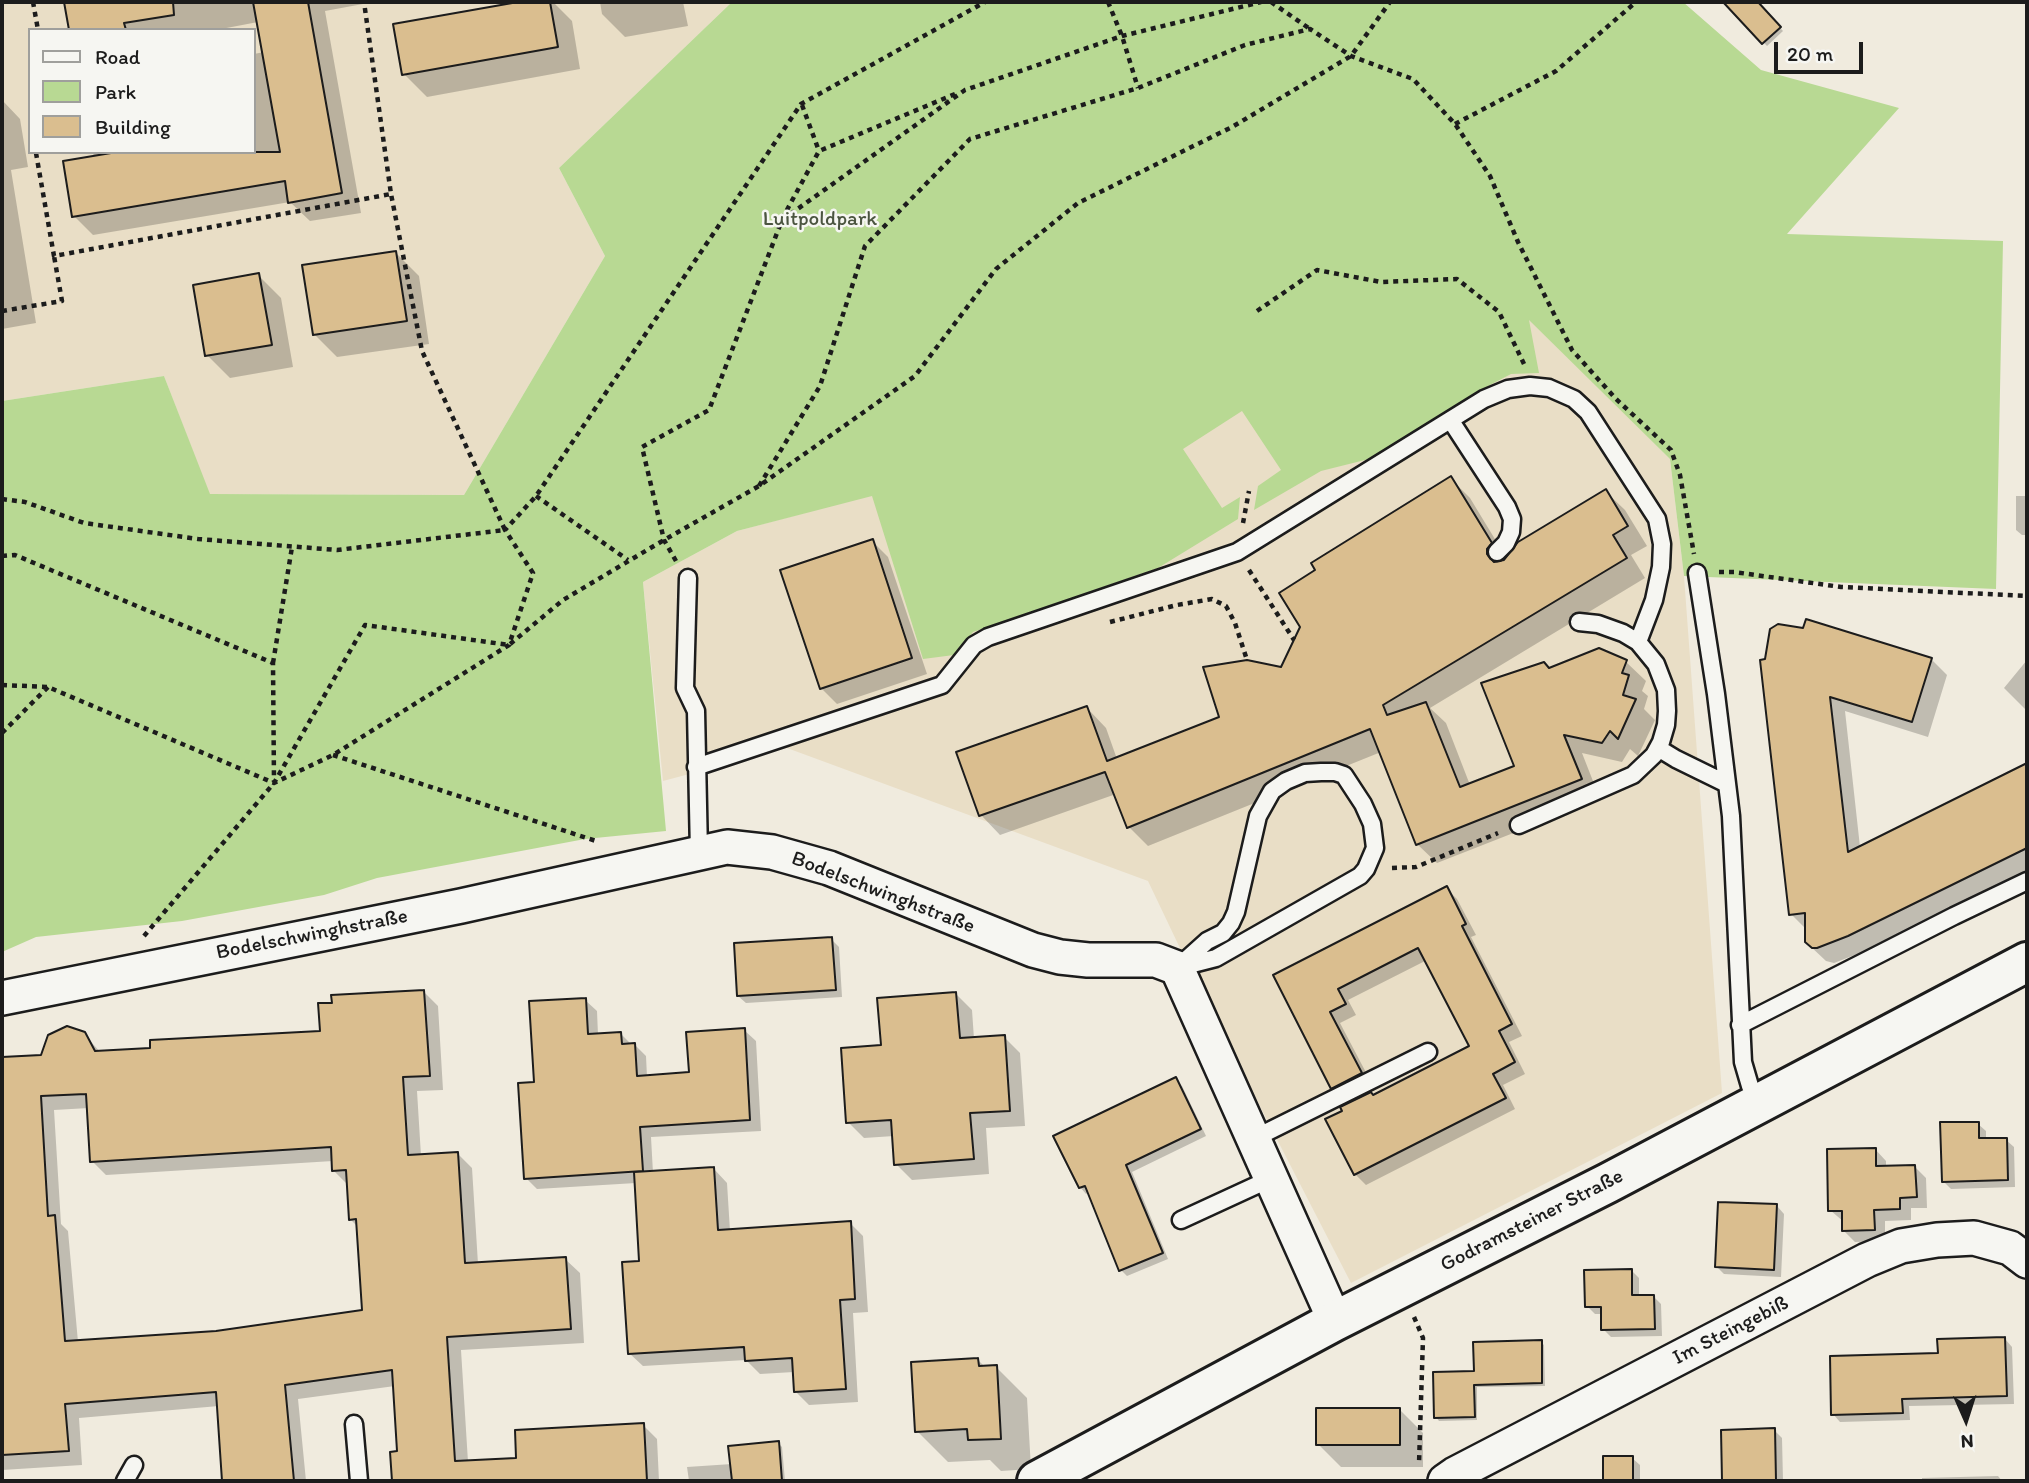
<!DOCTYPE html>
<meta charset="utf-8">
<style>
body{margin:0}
#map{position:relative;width:2029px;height:1483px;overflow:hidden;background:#f0ebde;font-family:Itim,sans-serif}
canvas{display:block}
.frame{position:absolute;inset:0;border:4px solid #1c1c1c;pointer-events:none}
.legend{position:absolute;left:28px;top:28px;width:228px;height:126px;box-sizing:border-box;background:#f6f6f2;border:2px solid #9f9f9c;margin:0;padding:9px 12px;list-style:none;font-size:21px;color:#1c1c1c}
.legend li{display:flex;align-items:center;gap:14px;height:35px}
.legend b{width:35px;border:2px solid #9f9f9c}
.north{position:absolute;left:1931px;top:1385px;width:70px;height:70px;-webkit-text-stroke:5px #f6f6f2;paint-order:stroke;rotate:177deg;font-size:19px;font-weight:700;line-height:28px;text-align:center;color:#1c1c1c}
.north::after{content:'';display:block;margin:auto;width:24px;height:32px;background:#1c1c1c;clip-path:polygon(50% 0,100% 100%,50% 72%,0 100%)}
.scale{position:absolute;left:1774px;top:42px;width:89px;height:32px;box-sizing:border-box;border:4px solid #1c1c1c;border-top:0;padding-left:9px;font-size:21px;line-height:24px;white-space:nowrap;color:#1c1c1c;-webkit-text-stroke:5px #f6f6f2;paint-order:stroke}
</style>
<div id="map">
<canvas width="2029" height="1483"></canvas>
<div class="frame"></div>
<ul class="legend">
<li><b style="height:9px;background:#f6f6f2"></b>Road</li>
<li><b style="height:19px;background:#b8d993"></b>Park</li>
<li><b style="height:19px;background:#dabe8f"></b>Building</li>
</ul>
<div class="north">N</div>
<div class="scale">20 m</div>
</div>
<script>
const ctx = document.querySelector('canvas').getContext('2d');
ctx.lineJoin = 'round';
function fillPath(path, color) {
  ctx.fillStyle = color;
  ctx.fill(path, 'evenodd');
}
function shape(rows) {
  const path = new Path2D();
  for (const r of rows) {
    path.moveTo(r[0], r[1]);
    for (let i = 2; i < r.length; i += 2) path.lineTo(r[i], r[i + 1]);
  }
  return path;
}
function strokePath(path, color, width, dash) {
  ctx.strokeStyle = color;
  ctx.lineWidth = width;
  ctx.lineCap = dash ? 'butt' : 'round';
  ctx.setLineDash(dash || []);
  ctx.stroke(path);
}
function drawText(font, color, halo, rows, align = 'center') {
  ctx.font = font + ' Itim,sans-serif';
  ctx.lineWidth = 5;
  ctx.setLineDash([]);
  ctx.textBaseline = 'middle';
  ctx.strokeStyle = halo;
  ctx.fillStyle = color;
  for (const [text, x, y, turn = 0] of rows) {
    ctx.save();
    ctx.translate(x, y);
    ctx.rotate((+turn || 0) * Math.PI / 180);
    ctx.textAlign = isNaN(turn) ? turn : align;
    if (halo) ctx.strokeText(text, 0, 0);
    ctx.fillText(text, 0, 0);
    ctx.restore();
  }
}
const built = shape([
 [2,2,732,2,559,168,605,256,464,495,209,494,164,376,2,401],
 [30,30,254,30,254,152,30,152],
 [1528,318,1670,459,1684,576,1722,1093,1351,1283,1199,988,1148,881,787,748,663,781,643,582,737,531]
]);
const green = shape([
 [732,2,1683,2,1761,70,1899,108,1787,234,2003,241,1996,589,1684,576,1670,459,1529,320,1539,373,1511,374,1488,386,1369,459,1321,471,1254,510,1258,486,1281,470,1242,411,1183,449,1222,508,1240,497,1238,519,1158,568,973,632,954,655,923,659,872,496,737,531,643,582,666,831,585,839,377,878,324,895,182,921,36,937,2,952,2,401,164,376,210,494,464,495,605,256,559,168]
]);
const shadow = shape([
 [66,2,362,2,363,4,325,11,361,213,310,221,290,202,93,235,74,216,94,158,93,152,254,152,254,54,264,52,258,22,216,30,71,30],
 [527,2,553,2,572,21,580,69,427,97,404,74,395,26],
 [600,2,683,2,688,26,625,37,602,14],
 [1726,2,1756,2,1783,31,1767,46],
 [2,100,20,119,28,167,11,170,36,323,2,329],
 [396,253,419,276,429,344,337,357,314,334],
 [258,275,281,298,293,367,230,378,207,355],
 [2025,346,2027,346,2027,430,2025,428],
 [1451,479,1470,498,1507,559,1605,491,1625,510,1647,546,1631,555,1645,578,1430,708,1446,723,1470,785,1516,766,1550,670,1626,662,1646,681,1642,691,1648,696,1644,709,1655,720,1638,756,1630,749,1622,762,1582,753,1600,799,1437,863,1417,844,1381,752,1148,846,1129,827,1116,794,1000,835,981,815,1087,708,1106,728,1117,759,1221,718,1282,668],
 [2016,496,2027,496,2027,535,2022,535,2016,530],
 [872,541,888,557,927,674,837,704,821,688],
 [1931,659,1947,675,1928,737,1845,711,1860,847,2027,765,2027,871,1865,951,1834,963,1826,961,1809,945,1805,937,1806,929,1791,914,1762,661],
 [2027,660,2027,711,2004,688],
 [1446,888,1457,899,1476,935,1471,937,1522,1036,1509,1042,1525,1074,1503,1085,1515,1109,1366,1185,1355,1174,1374,1097,1472,1047,1427,960,1348,1000,1356,1015,1340,1023,1372,1084,1343,1099,1332,1088,1275,976],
 [831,939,839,947,842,997,746,1003,738,996],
 [424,992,438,1006,443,1090,417,1091,421,1156,458,1154,472,1168,478,1264,565,1259,580,1273,584,1343,461,1350,468,1462,518,1460,643,1425,657,1439,659,1481,394,1481,392,1453,399,1453,395,1386,298,1399,306,1481,223,1481,219,1406,79,1418,82,1465,2,1470,2,1059,42,1056,84,1034,101,1053,322,1033],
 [89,1108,92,1161,106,1175,333,1161,334,1171,348,1185,350,1219,358,1227,364,1312,216,1333,78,1342,68,1231,61,1224,54,1110],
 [956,994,972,1010,974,1039,1004,1037,1020,1053,1025,1126,986,1128,989,1174,912,1180,896,1164,894,1136,864,1138,848,1122,883,1047],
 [585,1000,597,1011,598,1035,621,1034,632,1045,635,1045,646,1056,647,1077,690,1074,744,1030,756,1041,761,1131,651,1137,653,1173,714,1169,727,1183,730,1231,850,1223,863,1236,868,1312,853,1313,858,1402,809,1405,795,1391,794,1372,760,1374,746,1360,643,1366,629,1353,641,1262,636,1183,537,1189,526,1178,536,1084],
 [1175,1079,1182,1086,1206,1136,1132,1172,1168,1259,1127,1276,1121,1270,1089,1192,1086,1194,1080,1187],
 [1978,1124,1986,1131,1986,1140,2006,1140,2014,1147,2015,1187,1951,1189,1943,1181],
 [1875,1149,1886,1161,1886,1167,1915,1167,1926,1178,1927,1208,1911,1208,1911,1220,1885,1221,1885,1241,1855,1242,1844,1231,1844,1222,1830,1210],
 [1777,1206,1784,1214,1781,1277,1724,1274,1717,1267],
 [1631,1270,1639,1278,1639,1297,1654,1297,1661,1304,1662,1336,1611,1337,1603,1329,1603,1314,1595,1314,1587,1306],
 [2005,1339,2012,1347,2014,1404,1909,1406,1910,1420,1840,1422,1833,1414,1939,1355],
 [1541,1342,1544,1345,1545,1386,1477,1387,1477,1420,1439,1421,1436,1417,1475,1373],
 [978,1360,986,1368,996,1367,1027,1398,1031,1469,1001,1471,990,1460,948,1462,917,1431],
 [1400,1410,1423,1433,1423,1467,1341,1467,1318,1444],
 [1774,1430,1782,1438,1783,1481,1724,1481,1722,1432],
 [778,1443,782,1447,785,1481,689,1481,687,1467,732,1464],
 [1604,1458,1632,1458,1640,1465,1640,1481,1605,1481],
 [1998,1476,2002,1481,1922,1481,1922,1478]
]);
const building = shape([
 [64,2,173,2,174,15,124,23,126,30,69,30,64,2],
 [253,2,308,2,342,193,288,203,285,181,72,217,63,161,117,152,280,152,253,2],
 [518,2,550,2,558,47,402,75,393,24,518,2],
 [1723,2,1758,2,1781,27,1762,44,1723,2],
 [396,251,407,321,313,335,302,265,396,251],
 [259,273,272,345,205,356,193,285,259,273],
 [1451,476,1492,543,1487,549,1487,554,1494,562,1504,560,1518,542,1606,489,1628,526,1613,535,1627,558,1383,705,1387,715,1426,702,1460,787,1514,766,1481,683,1544,662,1549,668,1599,648,1627,660,1622,673,1629,675,1623,695,1636,699,1618,739,1610,731,1602,743,1564,735,1582,779,1416,845,1370,729,1127,828,1105,772,979,816,956,752,1087,706,1107,761,1219,717,1203,667,1247,660,1281,667,1300,627,1279,593,1315,570,1311,563,1451,476],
 [873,539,912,658,820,689,780,570,873,539],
 [1806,619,1932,658,1912,722,1830,697,1848,852,2027,763,2027,848,1848,936,1817,948,1812,948,1805,942,1805,913,1789,915,1760,660,1765,659,1770,629,1778,624,1803,628,1806,619],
 [1447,886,1466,924,1462,926,1512,1024,1499,1031,1515,1062,1493,1074,1506,1098,1354,1175,1325,1119,1342,1111,1340,1107,1371,1092,1373,1095,1469,1046,1418,948,1338,989,1346,1004,1330,1012,1362,1073,1331,1089,1273,975,1447,886],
 [832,937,836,990,737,996,734,943,832,937],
 [424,990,430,1076,403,1077,408,1155,458,1152,465,1263,566,1257,571,1329,447,1337,455,1461,516,1458,515,1430,644,1423,647,1481,392,1481,390,1452,397,1451,392,1370,285,1385,294,1481,222,1481,216,1392,65,1404,69,1451,2,1455,2,1057,41,1055,48,1035,67,1026,85,1032,95,1051,150,1048,150,1040,320,1031,318,1003,332,1003,331,995,424,990],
 [86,1094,90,1162,331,1147,332,1171,346,1170,349,1220,356,1219,362,1310,216,1331,65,1341,55,1215,48,1216,41,1096,86,1094],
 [956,992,960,1038,1005,1035,1010,1111,970,1113,974,1159,894,1165,891,1120,846,1123,841,1048,881,1045,877,998,956,992],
 [586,998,588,1034,621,1032,622,1044,635,1043,637,1076,689,1072,686,1032,745,1028,750,1120,640,1127,643,1171,524,1179,518,1083,534,1082,529,1001,586,998],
 [1176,1077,1201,1129,1126,1165,1163,1253,1119,1271,1085,1186,1079,1188,1053,1136,1176,1077],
 [1940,1122,1979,1122,1979,1138,2007,1138,2008,1180,1942,1182,1940,1122],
 [1876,1148,1876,1166,1915,1165,1917,1197,1900,1198,1900,1209,1874,1210,1875,1230,1842,1231,1842,1211,1828,1211,1827,1149,1876,1148],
 [714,1167,718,1230,851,1221,855,1299,840,1300,846,1389,794,1392,792,1358,745,1361,744,1347,628,1354,622,1262,639,1261,634,1172,714,1167],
 [1718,1202,1777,1204,1774,1270,1715,1267,1718,1202],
 [1632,1269,1632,1295,1654,1295,1655,1329,1601,1330,1601,1307,1585,1307,1584,1270,1632,1269],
 [2005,1337,2007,1396,1902,1399,1903,1413,1831,1415,1830,1356,1938,1353,1937,1339,2005,1337],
 [1542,1340,1542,1383,1474,1385,1475,1417,1434,1418,1433,1372,1474,1371,1473,1342,1542,1340],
 [978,1358,979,1366,997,1365,1001,1439,968,1440,967,1429,915,1432,911,1362,978,1358],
 [1316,1408,1400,1408,1400,1445,1316,1445,1316,1408],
 [1775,1428,1776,1481,1722,1481,1721,1430,1775,1428],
 [779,1441,782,1481,732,1481,728,1446,779,1441],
 [1603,1456,1633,1456,1633,1481,1603,1481,1603,1456]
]);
const path = shape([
 [33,2,38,30],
 [1108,2,1122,36,1138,88],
 [1271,2,1310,29],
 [802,105,819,151],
 [1455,124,1556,71,1636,2],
 [36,153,54,256,391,194,364,2],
 [782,219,819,151,955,94],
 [2,311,62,301,54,256],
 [1257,311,1317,270,1381,282,1457,279,1499,312,1524,364],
 [759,486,820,386,865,246,970,139,1138,88,1245,45,1310,29,1351,56,1413,79,1455,124,1490,176,1518,242,1572,350,1616,399,1671,450,1680,475,1694,554],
 [536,496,628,560],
 [2,499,25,502,84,523,198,539,337,550,505,530,422,351,391,194],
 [1243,523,1249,491],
 [2,556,15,555,273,663,274,782],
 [676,561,664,540,642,447,709,410,782,220,965,90,1122,36,1261,2],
 [1249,570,1294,640],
 [1719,572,1734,572,1841,587,2027,596],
 [1110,622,1177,605,1212,599,1226,606,1235,623,1247,660],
 [273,663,292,547],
 [2,685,48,687,274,783,333,755,509,645,533,573,505,530,536,496,801,104,985,2],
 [2,733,48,687],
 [333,755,599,842],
 [1392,868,1416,867,1498,833],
 [144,936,274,783,365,625,509,645,563,600,664,540,759,486,915,376,996,269,1078,203,1232,127,1351,56,1390,2],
 [1414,1317,1423,1338,1419,1464]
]);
const service = shape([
 [1451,421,1507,507,1512,519,1511,532,1506,543,1497,552],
 [1697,573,1716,694,1731,816,1743,1062,1750,1086,1761,1102],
 [688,578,685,688,696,711,699,853],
 [1658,748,1676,759,1727,784],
 [696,767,942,685,974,645,988,637,1237,552,1484,399,1508,389,1530,386,1549,388,1574,399,1588,412,1657,519,1662,544,1661,567,1654,600,1638,642],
 [1321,772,1335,772,1344,775,1363,804,1372,824,1375,848,1366,869,1360,876,1216,958,1177,968,1207,941,1223,933,1231,923,1236,912,1258,816,1272,791,1286,781,1305,773,1321,772],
 [1519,825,1633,775,1654,755,1661,742,1666,725,1667,711,1666,690,1656,664,1638,642,1623,633,1598,624,1579,622],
 [1740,1025,1954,916,2027,881],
 [1253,1139,1428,1052],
 [1181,1220,1270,1179],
 [354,1424,359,1481],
 [125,1481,134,1465]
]);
const minor = shape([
 [2,998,461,906,727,847,772,852,829,868,1033,950,1060,957,1088,960,1156,960,1177,968,1335,1321],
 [1445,1481,1455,1474,1867,1260,1901,1246,1937,1240,1974,1238,2010,1248,2027,1261]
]);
const tertiary = shape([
 [1037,1481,1335,1321,1608,1183,2027,962]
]);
const parkNames = [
 ["Luitpoldpark",820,220]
];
const streetNames = [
 ["Bodelschwinghstraße",883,893,21],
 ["Bodelschwinghstraße",312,935,-11],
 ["Godramsteiner Straße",1532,1221,-27],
 ["Im Steingebiß",1731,1331,-27]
];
fillPath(built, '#e9dec6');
fillPath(green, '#b8d993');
fillPath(shadow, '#0003');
fillPath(building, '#dabe8f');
strokePath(building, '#1c1c1c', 2);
strokePath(service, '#1c1c1c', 21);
strokePath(minor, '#1c1c1c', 38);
strokePath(tertiary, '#1c1c1c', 44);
strokePath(path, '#1c1c1c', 4.5, [5, 5]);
strokePath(service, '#f6f6f2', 16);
strokePath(minor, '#f6f6f2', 33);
strokePath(tertiary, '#f6f6f2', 38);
drawText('21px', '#4b5540', '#f6f6f2', parkNames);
drawText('21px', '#1c1c1c', '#f6f6f2', streetNames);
</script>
